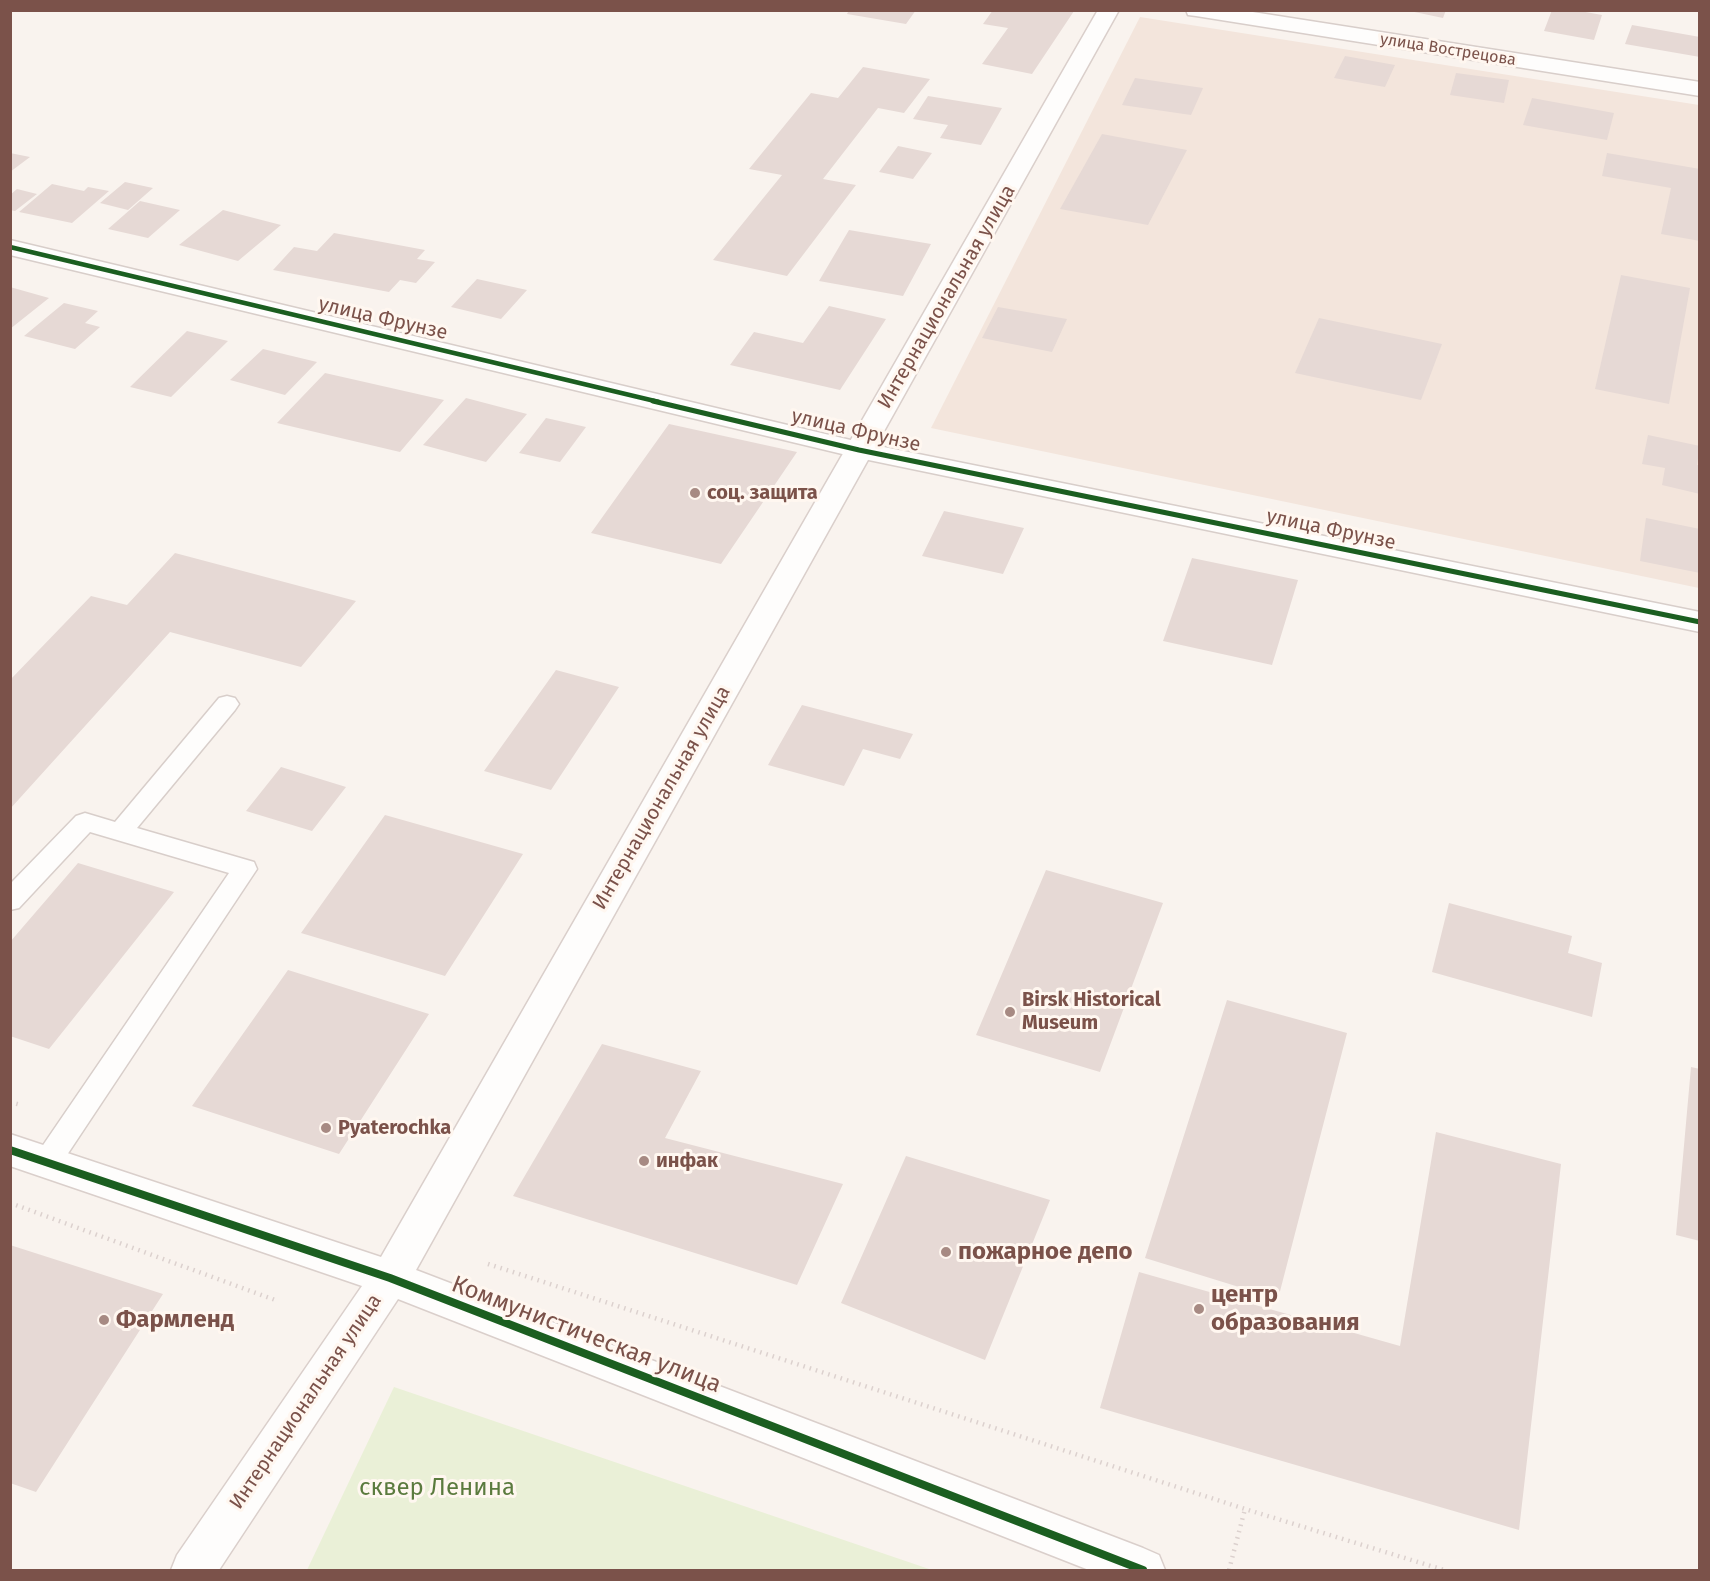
<!DOCTYPE html>
<meta charset="utf-8">
<style>
body{margin:0}
#map{position:relative;width:1710px;height:1581px;overflow:hidden;background:#f9f3ee;font-family:"Fira Sans",sans-serif}
canvas{display:block}
.frame{position:absolute;inset:0;border:12px solid #7b524a;pointer-events:none}
</style>
<div id="map">
<canvas width="1710" height="1581"></canvas>
<div class="frame"></div>
</div>
<script>
const ctx = document.querySelector('canvas').getContext('2d');
ctx.lineJoin = 'round';
function fillPath(path, color) {
  ctx.fillStyle = color;
  ctx.fill(path, 'evenodd');
}
function shape(rows) {
  const path = new Path2D();
  for (const r of rows) {
    path.moveTo(r[0], r[1]);
    for (let i = 2; i < r.length; i += 2) path.lineTo(r[i], r[i + 1]);
  }
  return path;
}
function strokePath(path, color, width, dash) {
  ctx.strokeStyle = color;
  ctx.lineWidth = width;
  ctx.lineCap = dash ? 'butt' : 'round';
  ctx.setLineDash(dash || []);
  ctx.stroke(path);
}
function drawText(font, color, halo, rows, align = 'center') {
  ctx.font = font + ' "Fira Sans",sans-serif';
  ctx.lineWidth = 6;
  ctx.setLineDash([]);
  ctx.textBaseline = 'middle';
  ctx.strokeStyle = halo;
  ctx.fillStyle = color;
  for (const [text, x, y, turn = 0] of rows) {
    ctx.save();
    ctx.translate(x, y);
    ctx.rotate((+turn || 0) * Math.PI / 180);
    ctx.textAlign = isNaN(turn) ? turn : align;
    if (halo) ctx.strokeText(text, 0, 0);
    ctx.fillText(text, 0, 0);
    ctx.restore();
  }
}
const residential = shape([
 [1140,17,1699,105,1699,588,931,428]
]);
const green = shape([
 [394,1387,932,1570,307,1570]
]);
const building = shape([
 [849,10,916,10,906,24,847,14],
 [993,10,1072,10,1074,11,1032,74,982,64,1008,28,983,24],
 [1405,10,1446,10,1443,18],
 [1552,10,1575,10,1602,15,1594,40,1544,31],
 [1632,25,1700,37,1700,57,1625,44],
 [1345,56,1395,65,1385,87,1334,78],
 [863,67,930,79,904,113,878,108,823,179,856,185,787,276,713,260,782,175,749,169,811,93,838,98],
 [1456,73,1509,80,1504,103,1450,95],
 [1135,78,1203,88,1191,115,1122,105],
 [928,96,1002,108,981,145,940,138,948,125,913,119],
 [1532,98,1614,113,1607,140,1523,125],
 [1102,134,1187,150,1148,225,1060,209],
 [898,146,932,153,913,179,879,172],
 [10,153,30,157,10,172],
 [1607,153,1700,169,1700,241,1661,234,1671,188,1602,176],
 [125,182,153,188,128,210,100,203],
 [52,184,84,191,88,187,109,191,72,223,19,212],
 [17,189,37,194,15,211,10,210,10,195],
 [140,201,180,210,148,238,108,229],
 [223,210,281,225,238,261,179,245],
 [849,230,931,244,903,296,819,281],
 [334,233,425,250,417,259,435,262,416,283,400,280,389,292,273,270,294,247,317,251],
 [1621,275,1690,288,1669,404,1595,389],
 [477,279,527,290,501,319,451,307],
 [10,287,49,298,10,329],
 [64,303,98,311,85,323,100,327,75,349,24,336],
 [829,306,886,319,840,390,730,365,754,332,803,343],
 [998,307,1067,319,1052,352,982,338],
 [1319,318,1442,344,1421,400,1295,373],
 [187,331,228,341,171,397,130,387],
 [263,349,317,362,285,395,230,380],
 [325,373,444,400,400,452,277,423],
 [466,398,527,414,486,462,423,445],
 [546,418,586,427,560,462,519,453],
 [669,424,797,452,721,564,591,533],
 [1648,435,1700,446,1697,465,1700,465,1700,494,1662,485,1665,468,1642,464],
 [944,511,1024,528,1003,574,922,556],
 [1646,518,1700,529,1700,573,1640,561],
 [175,553,356,601,301,667,170,632,10,809,10,680,91,596,127,605],
 [1192,558,1298,580,1272,665,1163,641],
 [556,670,619,687,551,790,484,771],
 [802,705,913,734,900,759,863,749,844,786,768,765],
 [281,767,346,787,312,831,246,811],
 [385,815,523,854,445,976,301,933],
 [78,863,174,892,49,1049,10,1036,10,942],
 [1046,870,1163,903,1100,1072,976,1035],
 [1449,903,1572,936,1568,953,1602,963,1592,1017,1432,972],
 [288,970,429,1014,339,1154,192,1106],
 [1227,1000,1347,1033,1278,1299,1145,1258],
 [602,1044,701,1071,665,1138,843,1184,797,1285,513,1196],
 [1691,1067,1700,1069,1700,1241,1676,1235],
 [1436,1132,1561,1164,1519,1530,1100,1408,1139,1272,1400,1346],
 [906,1156,1050,1200,985,1360,841,1303],
 [10,1245,163,1294,36,1492,10,1483]
]);
const path = shape([
 [10,1102,21,1105],
 [10,1203,278,1301],
 [488,1264,1245,1509,1444,1570],
 [1229,1570,1245,1509]
]);
const lane = shape([
 [227,696,235,698,239,704,235,710,137,828,254,862,257,869,57,1170,47,1174,37,1170,33,1162,37,1154,229,873,90,832,19,908,10,910,10,884,76,816,85,813,115,822,219,698,227,696]
]);
const street = shape([
 [1186,10,1240,10,1700,82,1700,96,1196,16,1188,15,1186,10],
 [10,240,859,442,1700,612,1700,632,859,458,10,255,10,240]
]);
const secondary = shape([
 [1098,10,1119,10,416,1270,1143,1548,1159,1555,1165,1570,1089,1570,398,1299,219,1570,171,1570,177,1555,362,1286,10,1166,10,1134,381,1257,1098,10]
]);
const cyclewayFar2 = shape([
 [10,247,659,402]
]);
const cyclewayFar1 = shape([
 [653,401,859,450,1700,622]
]);
const cycleway = shape([
 [10,1150,390,1278,1143,1570]
]);
const markers = [
 [695,493,6,"#a78a83"],
 [1010,1012,6,"#a78a83"],
 [326,1128,6,"#a78a83"],
 [644,1161,6,"#a78a83"],
 [946,1252,6,"#a78a83"],
 [1199,1309,6,"#a78a83"],
 [104,1320,6,"#a78a83"]
];
const farStreetnames = [
 ["улица Вострецова",1448,50,9]
];
const streetNames = [
 ["Интернациональная улица",947,297,-60],
 ["улица Фрунзе",383,319,13],
 ["улица Фрунзе",856,431,13],
 ["улица Фрунзе",1331,530,12],
 ["Интернациональная улица",662,798,-60],
 ["Интернациональная улица",306,1402,-56]
];
const poiNames = [
 ["соц. защита",707,493],
 ["Birsk Historical",1022,1000],
 ["Museum",1022,1023],
 ["Pyaterochka",338,1128],
 ["инфак",656,1161]
];
const nearPoinames = [
 ["пожарное депо",958,1252],
 ["центр",1211,1295],
 ["образования",1211,1323],
 ["Фармленд",116,1320]
];
const nearStreetnames = [
 ["Коммунистическая улица",586,1335,21]
];
const nearParknames = [
 ["сквер Ленина",437,1488]
];
fillPath(residential, '#f3e5dc');
fillPath(green, '#eaf0d7');
fillPath(building, '#e6d9d5');
strokePath(lane, '#d8ceca', 3);
strokePath(street, '#d8ceca', 3);
strokePath(secondary, '#dacfcb', 3);
strokePath(path, '#dcd1ce', 4.5, [1.5, 5]);
fillPath(lane, '#fefdfc');
fillPath(street, '#fefdfc');
fillPath(secondary, '#fefdfc');
strokePath(cyclewayFar2, '#1b5e20', 4.5);
strokePath(cyclewayFar1, '#1b5e20', 5);
strokePath(cycleway, '#1b5e20', 8);
for (const [x, y, r, color] of markers) {
  const dot = new Path2D();
  dot.arc(x, y, r, 0, 2 * Math.PI);
  ctx.fillStyle = color;
  ctx.fill(dot);
  strokePath(dot, '#fff7f0', 2);
}
drawText('16px', '#7b524a', '#fff7f0', farStreetnames);
drawText('20px', '#7b524a', '#fff7f0', streetNames);
drawText('bold 20px', '#7b524a', '#fff7f0', poiNames, 'left');
drawText('bold 24px', '#7b524a', '#fff7f0', nearPoinames, 'left');
drawText('24px', '#7b524a', '#fff7f0', nearStreetnames);
drawText('24px', '#5b7b3e', '#fff7f0', nearParknames);
</script>
